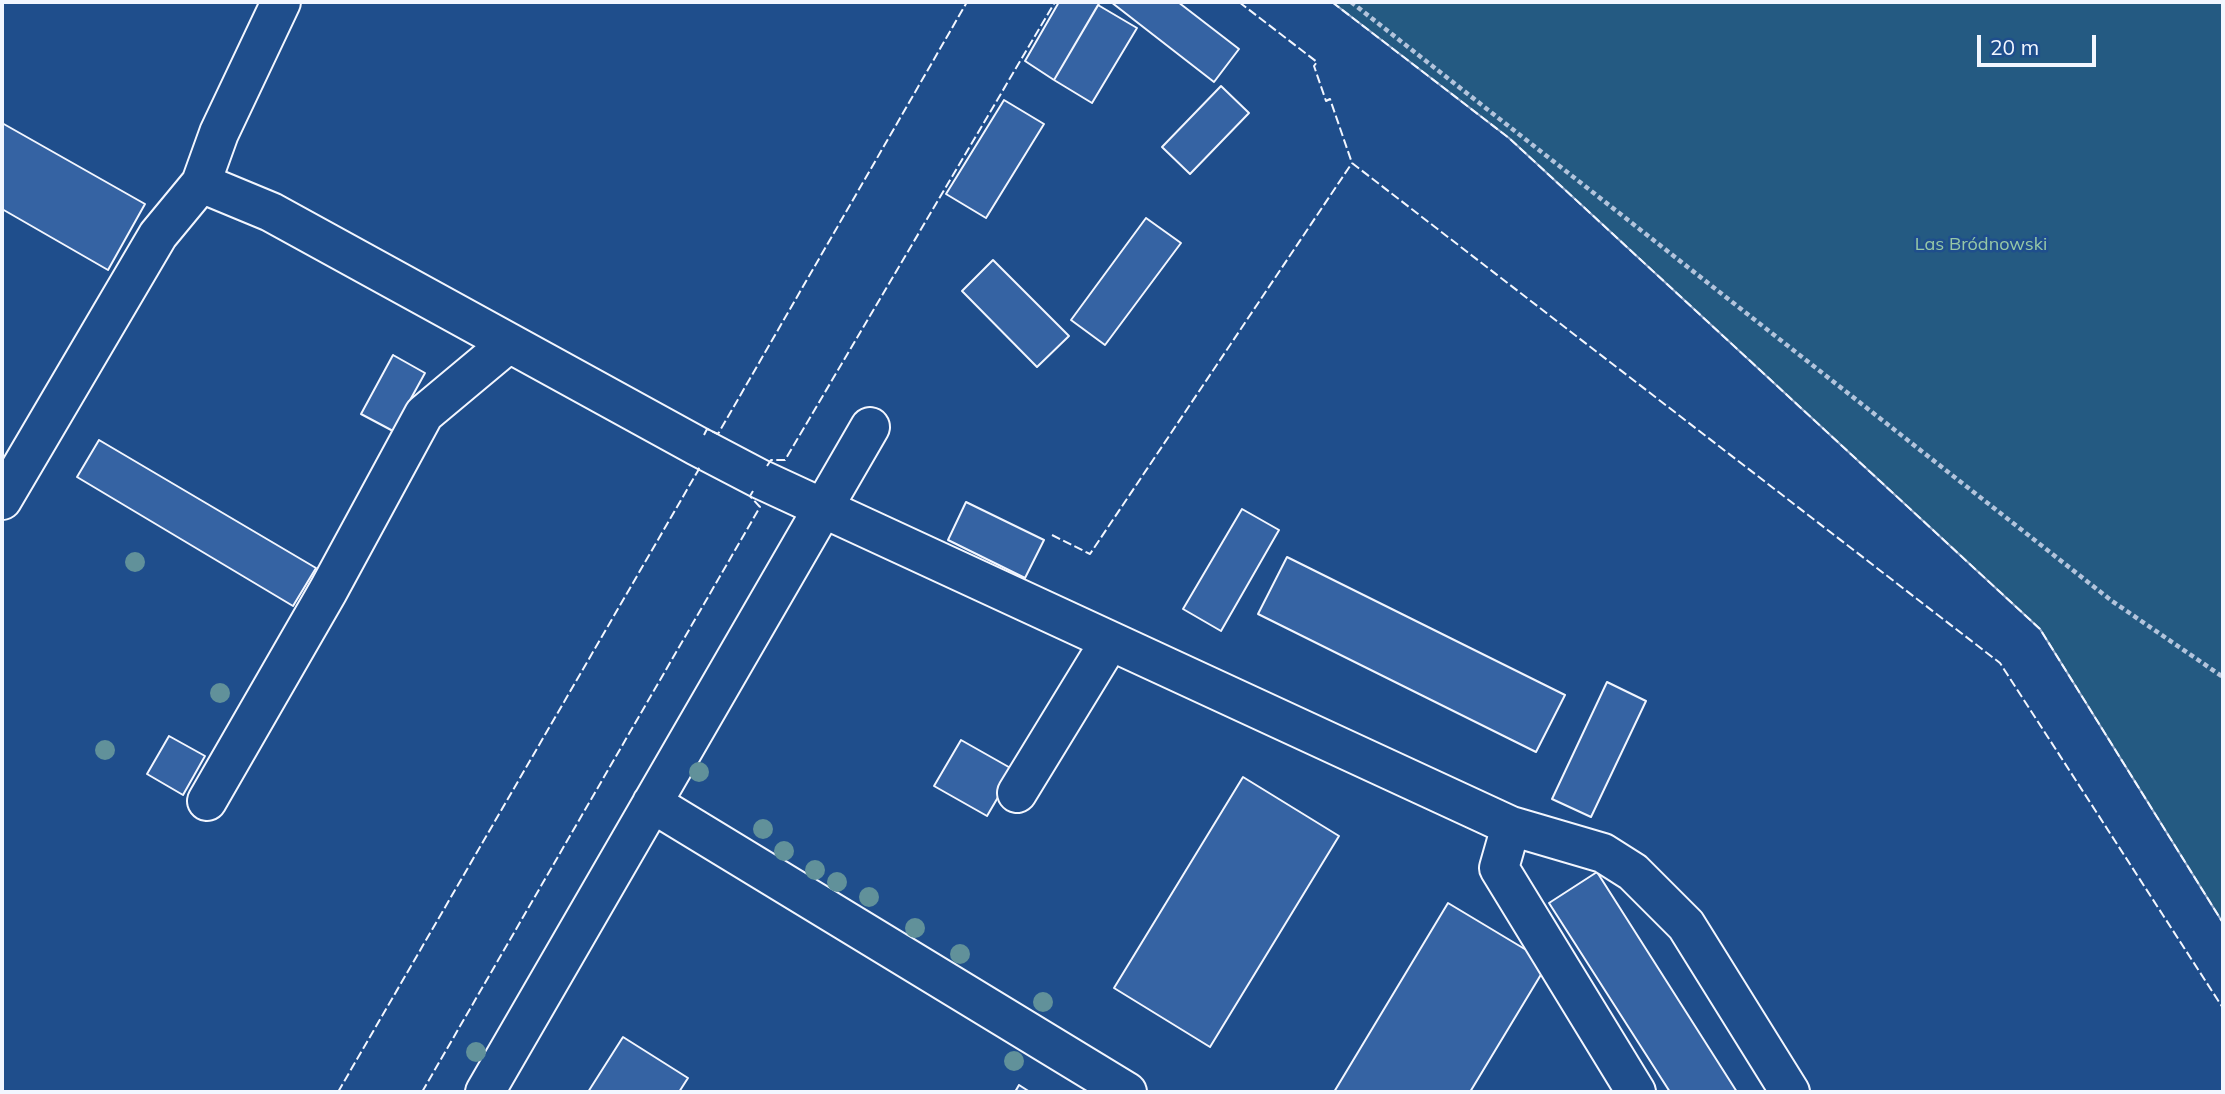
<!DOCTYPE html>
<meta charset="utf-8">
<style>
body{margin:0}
#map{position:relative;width:2225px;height:1094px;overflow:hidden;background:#1f4e8c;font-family:Mulish,sans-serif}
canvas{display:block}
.frame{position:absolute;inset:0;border:4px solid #f2f6ff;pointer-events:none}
.scale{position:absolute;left:1977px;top:35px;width:119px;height:32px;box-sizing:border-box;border:4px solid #f2f6ff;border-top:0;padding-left:9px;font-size:21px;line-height:24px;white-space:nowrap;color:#f2f6ff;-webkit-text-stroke:5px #1f4e8c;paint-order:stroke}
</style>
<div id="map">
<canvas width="2225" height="1094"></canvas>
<div class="frame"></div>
<div class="scale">20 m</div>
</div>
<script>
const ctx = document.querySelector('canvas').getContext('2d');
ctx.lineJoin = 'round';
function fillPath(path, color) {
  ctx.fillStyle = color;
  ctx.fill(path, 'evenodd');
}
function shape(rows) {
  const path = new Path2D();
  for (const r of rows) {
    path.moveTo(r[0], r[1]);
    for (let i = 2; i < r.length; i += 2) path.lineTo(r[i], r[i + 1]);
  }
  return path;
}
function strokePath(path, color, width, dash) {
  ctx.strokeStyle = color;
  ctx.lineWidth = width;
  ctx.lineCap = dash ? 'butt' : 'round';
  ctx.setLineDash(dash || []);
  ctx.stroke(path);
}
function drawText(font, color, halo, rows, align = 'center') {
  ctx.font = font + ' Mulish,sans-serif';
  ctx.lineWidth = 5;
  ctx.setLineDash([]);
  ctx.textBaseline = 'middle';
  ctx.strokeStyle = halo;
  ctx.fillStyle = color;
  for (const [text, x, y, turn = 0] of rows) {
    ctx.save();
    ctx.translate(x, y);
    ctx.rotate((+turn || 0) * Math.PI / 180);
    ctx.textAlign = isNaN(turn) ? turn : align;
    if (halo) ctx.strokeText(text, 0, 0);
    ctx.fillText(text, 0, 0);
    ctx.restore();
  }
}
const green = shape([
 [1332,2,2223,2,2223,923,2040,629,1509,138,1332,2]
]);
const building = shape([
 [1059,2,1100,2,1054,80,1025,61,1059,2],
 [1111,2,1178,2,1239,49,1214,82,1111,2],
 [1098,5,1137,28,1092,103,1054,80,1098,5],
 [1221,86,1249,113,1190,174,1162,147,1221,86],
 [1004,100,1044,124,986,218,946,194,1004,100],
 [2,123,145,204,108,270,2,209,2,123],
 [1146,218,1181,243,1105,345,1071,320,1146,218],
 [993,260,1069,336,1037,367,962,291,993,260],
 [393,355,425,373,393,431,361,414,393,355],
 [99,440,316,568,293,606,77,477,99,440],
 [966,502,1044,540,1025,578,948,540,966,502],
 [1242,509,1279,530,1221,631,1183,609,1242,509],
 [1287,557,1565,695,1536,752,1258,614,1287,557],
 [1607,682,1646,701,1591,817,1552,799,1607,682],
 [169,736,205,756,183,795,147,774,169,736],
 [961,740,1014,770,987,816,934,786,961,740],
 [1243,777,1339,836,1210,1047,1114,988,1243,777],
 [1597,872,1737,1092,1670,1092,1549,903,1597,872],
 [1448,903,1548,963,1470,1092,1334,1092,1448,903],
 [623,1037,688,1078,679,1092,588,1092,623,1037],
 [1019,1085,1030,1092,1015,1092,1019,1085]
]);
const path = shape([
 [1351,2,2112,601,2223,677]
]);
const minor = shape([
 [201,183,219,133,281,2],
 [2,500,158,235,201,183,271,212,697,446,760,479,1511,826,1499,868,1636,1092],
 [1017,793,1110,641],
 [207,801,328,591,424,414,509,343],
 [652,803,1127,1092],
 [1511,826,1603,853,1633,872,1686,925,1790,1092],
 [485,1092,870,427]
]);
const fence = shape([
 [1239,2,1317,62,1314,66,1326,101,1330,99,1352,163,2000,663,2223,1008],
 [1332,2,1509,138,2040,629,2223,923],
 [704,435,707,429,718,434,967,2],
 [767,466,771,460,785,460,1055,2],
 [1052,535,1090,554,1352,163],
 [338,1092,699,469,696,466],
 [422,1092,760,507,750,496,753,491]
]);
const trees = [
 [135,562],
 [220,693],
 [105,750],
 [699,772],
 [763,829],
 [784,851],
 [815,870],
 [837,882],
 [869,897],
 [915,928],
 [960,954],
 [1043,1002],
 [476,1052],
 [1014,1061]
];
const parkNames = [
 ["Las Bródnowski",1981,245]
];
fillPath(green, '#245a82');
strokePath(green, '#a8bbd7', 2);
fillPath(building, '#3563a3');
strokePath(building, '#f2f6ff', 2);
strokePath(minor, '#f2f6ff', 42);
strokePath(path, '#b3c4dc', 4.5, [5, 3.5]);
strokePath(minor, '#1f4e8c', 38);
strokePath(fence, '#f2f6ff', 2, [9, 3.5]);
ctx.fillStyle = '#61919a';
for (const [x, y] of trees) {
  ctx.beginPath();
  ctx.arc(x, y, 10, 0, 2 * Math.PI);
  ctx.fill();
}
drawText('18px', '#97c8a6', '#1f4e8c', parkNames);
</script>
